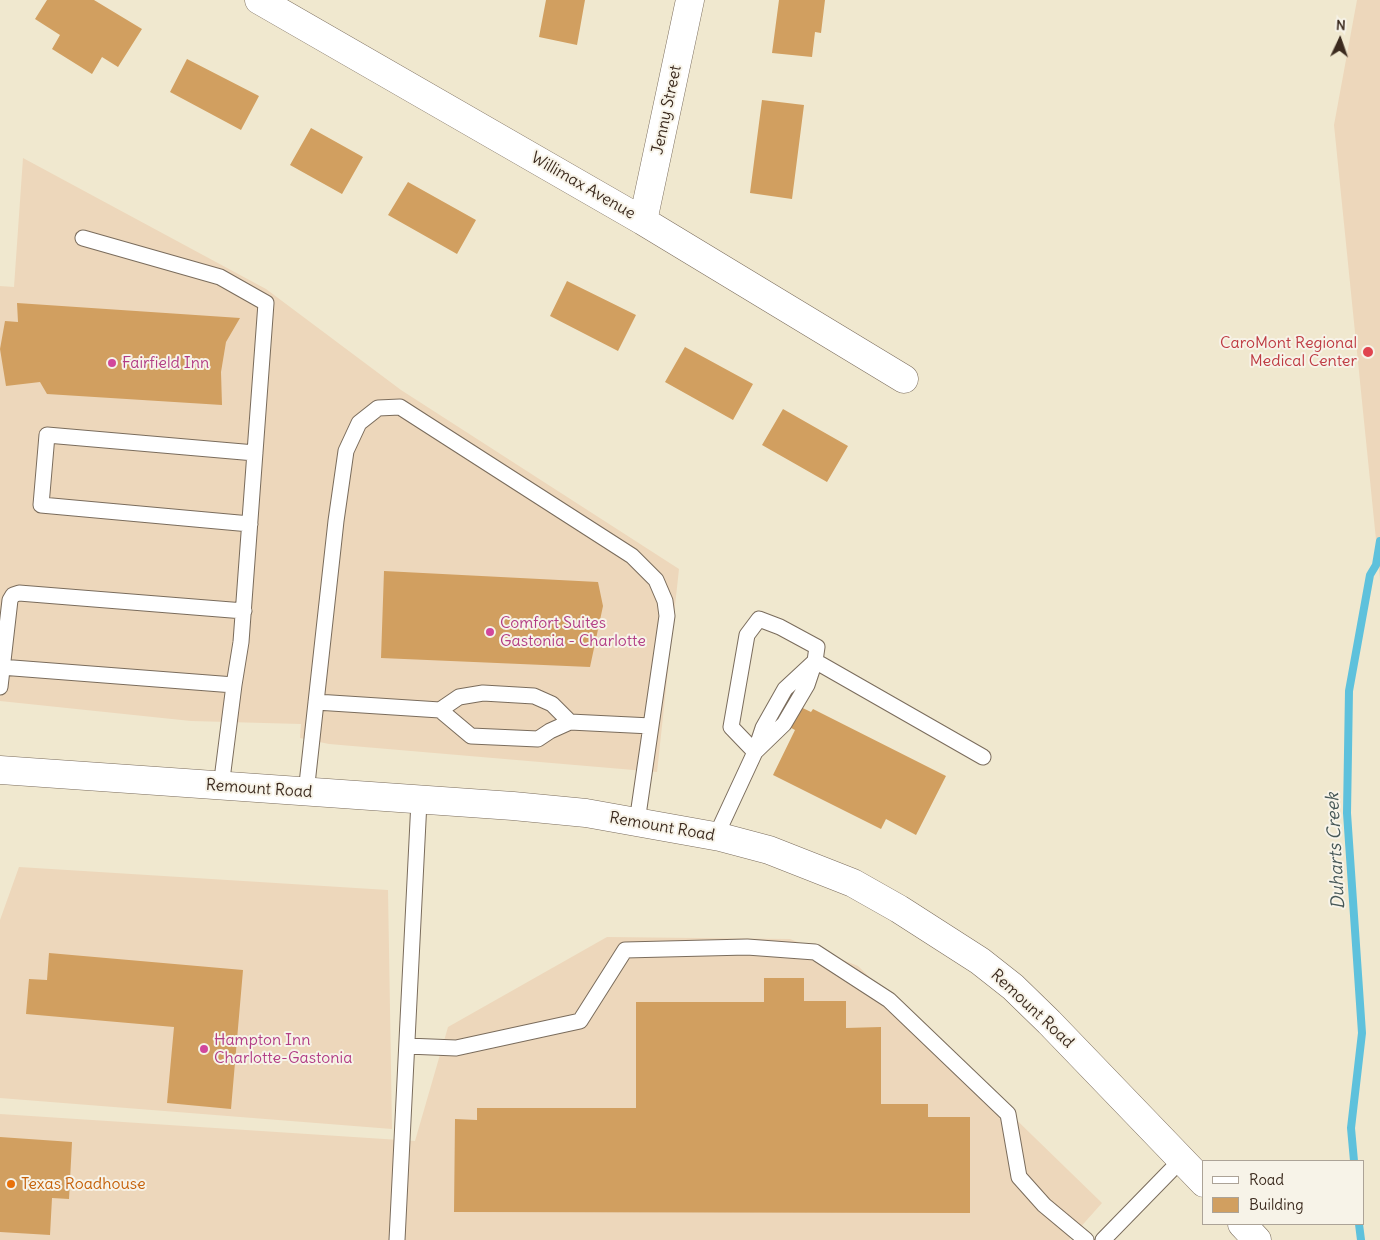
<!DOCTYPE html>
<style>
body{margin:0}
#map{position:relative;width:1380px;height:1240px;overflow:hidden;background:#f0e8cf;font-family:Delius,sans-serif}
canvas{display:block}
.legend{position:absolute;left:1202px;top:1160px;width:162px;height:65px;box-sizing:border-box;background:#f7f3e8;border:1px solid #aca397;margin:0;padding:6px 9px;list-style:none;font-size:15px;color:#3b2a1e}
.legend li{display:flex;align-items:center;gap:10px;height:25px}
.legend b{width:25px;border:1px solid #aca397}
.north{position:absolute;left:1315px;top:15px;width:50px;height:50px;-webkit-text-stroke:4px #f7f3e8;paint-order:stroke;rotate:3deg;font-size:14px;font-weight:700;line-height:20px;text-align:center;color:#3b2a1e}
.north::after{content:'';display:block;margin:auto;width:18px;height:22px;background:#3b2a1e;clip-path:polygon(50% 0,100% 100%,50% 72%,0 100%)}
</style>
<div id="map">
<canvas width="1380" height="1240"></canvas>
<ul class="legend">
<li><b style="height:6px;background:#fff"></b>Road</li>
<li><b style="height:14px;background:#d19f60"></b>Building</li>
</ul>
<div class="north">N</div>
</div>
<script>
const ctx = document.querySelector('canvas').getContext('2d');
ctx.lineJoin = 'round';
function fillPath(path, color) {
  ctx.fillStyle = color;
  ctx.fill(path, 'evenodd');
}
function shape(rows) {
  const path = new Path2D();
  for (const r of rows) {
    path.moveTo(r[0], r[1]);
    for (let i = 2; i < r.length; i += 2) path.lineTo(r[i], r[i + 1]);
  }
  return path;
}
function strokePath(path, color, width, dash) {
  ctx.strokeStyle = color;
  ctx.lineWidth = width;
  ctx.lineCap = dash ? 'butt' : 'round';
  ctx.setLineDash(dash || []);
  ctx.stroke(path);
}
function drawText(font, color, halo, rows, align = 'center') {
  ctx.font = font + ' Delius,sans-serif';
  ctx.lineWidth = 4;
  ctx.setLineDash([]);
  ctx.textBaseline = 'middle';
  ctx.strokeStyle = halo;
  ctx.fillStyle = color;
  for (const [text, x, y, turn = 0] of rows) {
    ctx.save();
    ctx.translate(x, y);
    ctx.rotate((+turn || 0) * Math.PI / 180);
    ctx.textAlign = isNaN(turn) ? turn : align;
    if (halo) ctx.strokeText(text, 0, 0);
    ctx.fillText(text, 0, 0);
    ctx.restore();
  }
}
const built = shape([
 [1357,0,1380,0,1380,579,1334,125],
 [23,158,266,289,401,390,679,569,657,772,329,744,300,738,301,724,191,721,0,701,0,286,14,287],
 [19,867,388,890,392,1129,0,1098,0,920],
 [607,937,790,939,858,966,1102,1203,1069,1240,0,1240,0,1114,415,1141,448,1027]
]);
const stream = shape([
 [1354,1161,1351,1128,1362,1033,1347,813,1349,691,1370,575,1376,565,1380,541],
 [1359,1224,1361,1240]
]);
const building = shape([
 [47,0,94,0,142,29,118,67,102,57,92,74,52,49,60,35,35,19],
 [546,0,585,0,577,45,539,37],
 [779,0,825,0,821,33,815,32,812,57,772,53],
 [187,59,259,96,241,130,170,92],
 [762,100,804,105,792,199,750,193],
 [311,128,363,157,342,194,290,165],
 [408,182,476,220,457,254,388,215],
 [567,281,636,315,618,351,550,316],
 [17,303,240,318,226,342,221,372,222,405,47,394,40,382,6,386,0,349,5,321,18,322],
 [685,347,753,384,733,420,665,382],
 [783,409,848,446,827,482,762,445],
 [384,571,598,582,603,606,590,667,381,658],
 [788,701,811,712,813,709,946,776,916,835,886,819,881,829,773,775,795,730,778,721],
 [49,953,243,970,231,1109,167,1103,174,1027,26,1014,29,979,47,980],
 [764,978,804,978,804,1001,846,1001,846,1028,881,1027,881,1104,928,1104,928,1117,970,1117,970,1213,454,1212,455,1119,477,1120,477,1108,636,1108,636,1002,764,1002],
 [0,1137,72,1142,69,1199,52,1198,50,1235,0,1232]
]);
const lane = shape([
 [250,524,41,505,47,435,255,453],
 [759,619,780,627,817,647,815,661,807,685,784,724,755,752,731,727,747,635,759,619],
 [815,661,983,757],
 [0,667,234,685,241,642,266,303,220,277,83,238],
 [0,687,10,600,13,595,19,593,244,611],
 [316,702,440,710,471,736,538,739,550,731,570,722,651,726],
 [440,710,459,697,483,693,534,696,552,704,570,722],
 [221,787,234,685],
 [306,793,336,521,346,451,359,423,378,408,400,407,632,556,656,580,665,601,667,616,637,822],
 [716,836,755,752,763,728,785,689,813,663],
 [407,1046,456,1048,580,1021,625,950,747,947,815,952,889,1000,1008,1114,1019,1177,1044,1205,1086,1240],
 [397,1240,419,801],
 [1103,1240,1181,1160]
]);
const street = shape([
 [259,0,643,221,904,379],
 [643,221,690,0],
 [0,770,513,806,586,813,720,837,769,850,853,883,899,909,980,961,1013,987,1049,1022,1204,1183],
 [1242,1224,1257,1240]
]);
const markers = [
 [1368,352,6,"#e0444e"],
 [112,363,5,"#d1479c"],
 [490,632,5,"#d1479c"],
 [204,1049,5,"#d1479c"],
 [11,1184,5,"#e8710a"]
];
const streetNames = [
 ["Jenny Street",667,110,-78],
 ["Willimax Avenue",583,186,30],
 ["Remount Road",259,789,4],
 ["Remount Road",662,827,10],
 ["Remount Road",1032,1009,43]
];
const healthNames = [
 ["CaroMont Regional",1357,343],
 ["Medical Center",1357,361]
];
const hotelNames = [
 ["Fairfield Inn",122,363],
 ["Comfort Suites",500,623],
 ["Gastonia - Charlotte",500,641],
 ["Hampton Inn",214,1040],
 ["Charlotte-Gastonia",214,1058]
];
const foodNames = [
 ["Texas Roadhouse",21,1184]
];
const waterNames = [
 ["Duharts Creek",1336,851,-93]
];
fillPath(built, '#edd7bb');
strokePath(stream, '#5ec1dc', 8);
fillPath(building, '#d19f60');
strokePath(lane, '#7a6c5c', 17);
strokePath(street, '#7a6c5c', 29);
strokePath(lane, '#fff', 15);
strokePath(street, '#fff', 28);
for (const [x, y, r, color] of markers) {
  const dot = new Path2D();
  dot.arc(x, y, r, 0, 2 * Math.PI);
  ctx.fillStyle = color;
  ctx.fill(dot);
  strokePath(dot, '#f7f3e8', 2);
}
drawText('16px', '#3b2a1e', '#f7f3e8', streetNames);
drawText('16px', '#be3a42', '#f7f3e8', healthNames, 'right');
drawText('16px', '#b23c85', '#f7f3e8', hotelNames, 'left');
drawText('16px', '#c56008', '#f7f3e8', foodNames, 'left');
drawText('italic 18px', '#465757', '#f7f3e8', waterNames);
</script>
